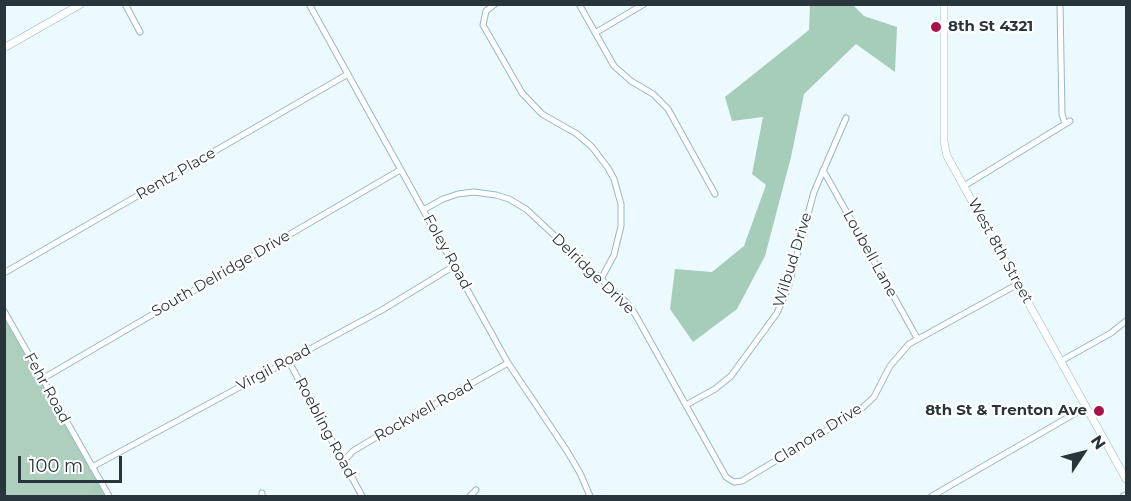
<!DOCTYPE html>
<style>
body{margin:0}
#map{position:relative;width:1131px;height:501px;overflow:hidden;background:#ecf9fe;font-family:Montserrat,sans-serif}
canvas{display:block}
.frame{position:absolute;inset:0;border:6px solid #28353a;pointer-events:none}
.north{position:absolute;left:1053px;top:423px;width:60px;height:60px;-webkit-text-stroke:4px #fff;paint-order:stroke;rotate:55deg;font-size:16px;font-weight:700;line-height:24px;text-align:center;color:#28353a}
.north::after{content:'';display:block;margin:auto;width:21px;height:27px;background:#28353a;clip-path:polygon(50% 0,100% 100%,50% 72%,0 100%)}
.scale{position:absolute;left:18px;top:456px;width:104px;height:27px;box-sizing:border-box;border:3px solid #28353a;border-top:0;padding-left:8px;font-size:18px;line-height:21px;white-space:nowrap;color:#28353a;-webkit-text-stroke:4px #fff;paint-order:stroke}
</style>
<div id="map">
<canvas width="1131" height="501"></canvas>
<div class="frame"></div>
<div class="north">N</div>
<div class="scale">100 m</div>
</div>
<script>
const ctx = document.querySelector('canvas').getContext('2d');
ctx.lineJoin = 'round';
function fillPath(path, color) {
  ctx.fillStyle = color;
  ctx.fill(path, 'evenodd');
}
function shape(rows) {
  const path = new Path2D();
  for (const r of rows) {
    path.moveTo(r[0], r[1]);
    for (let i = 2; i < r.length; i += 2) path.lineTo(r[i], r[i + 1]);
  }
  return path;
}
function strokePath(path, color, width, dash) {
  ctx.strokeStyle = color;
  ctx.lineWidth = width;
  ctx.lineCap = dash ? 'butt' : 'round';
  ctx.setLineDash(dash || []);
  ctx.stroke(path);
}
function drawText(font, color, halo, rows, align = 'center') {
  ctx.font = font + ' Montserrat,sans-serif';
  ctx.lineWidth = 4.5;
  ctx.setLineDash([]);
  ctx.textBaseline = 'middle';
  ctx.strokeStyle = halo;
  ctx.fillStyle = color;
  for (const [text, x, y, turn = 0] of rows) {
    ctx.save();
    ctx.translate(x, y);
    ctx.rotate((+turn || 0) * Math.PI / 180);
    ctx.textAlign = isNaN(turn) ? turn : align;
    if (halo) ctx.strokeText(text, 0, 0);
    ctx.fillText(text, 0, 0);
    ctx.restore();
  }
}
const green = shape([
 [5,311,109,496,5,496]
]);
const forest = shape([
 [810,5,853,5,864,16,897,27,895,72,856,44,804,94,791,157,765,256,737,309,693,342,670,309,675,269,712,272,744,246,766,185,752,174,763,117,732,121,725,97,809,30],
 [98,479,109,496,85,496]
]);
const minor = shape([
 [125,4,140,32],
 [309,4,508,363,567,451,580,473,590,496],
 [495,4,486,11,483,25,522,93,542,114,577,134,592,147,608,168,614,179,621,204,621,226,614,255,601,279],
 [579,4,614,66,631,81,653,94,668,109,715,194],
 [1060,4,1062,114,1065,124],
 [595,33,644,4],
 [823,170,917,338],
 [964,186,1070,121],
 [423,210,443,199,458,194,474,192,496,195,509,199,526,209,628,304,635,314,726,477,734,482,742,481,860,410,874,397,890,366,909,344,1018,284],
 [4,273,348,74],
 [4,311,109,496],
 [288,360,362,496],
 [1061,361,1111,333,1126,321],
 [42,379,400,170],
 [686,405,715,389,731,376,777,313,788,288,814,192,846,118],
 [343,462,353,451,378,436,508,363],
 [92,467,382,310,454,266],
 [262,496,262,493],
 [470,496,476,490],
 [932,496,1086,407],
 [1123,496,1126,495]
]);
const tertiary = shape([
 [944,4,944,142,947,156,1126,479],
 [4,48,81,4]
]);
const markers = [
 [936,27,6,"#a71248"],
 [1099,411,6,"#a71248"]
];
const poiNames = [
 ["8th St 4321",948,27],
 ["8th St & Trenton Ave",1087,411,"right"]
];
const streetNames = [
 ["Rentz Place",176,174,-30],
 ["West 8th Street",1000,251,61],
 ["Foley Road",447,252,61],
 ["Loubell Lane",870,254,61],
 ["Wilbud Drive",793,260,-73],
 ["South Delridge Drive",221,274,-30],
 ["Delridge Drive",593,274,44],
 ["Virgil Road",274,368,-28],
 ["Fehr Road",47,388,61],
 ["Rockwell Road",424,411,-29],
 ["Roebling Road",325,428,62],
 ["Clanora Drive",818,434,-32]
];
fillPath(green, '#afcfbe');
fillPath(forest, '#a5cdb9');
strokePath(minor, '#97b8c4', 7);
strokePath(tertiary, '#97b8c4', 8);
strokePath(minor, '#fff', 5);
strokePath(tertiary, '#fff', 7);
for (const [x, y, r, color] of markers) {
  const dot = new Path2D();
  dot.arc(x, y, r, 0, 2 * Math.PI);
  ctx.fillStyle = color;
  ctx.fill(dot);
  strokePath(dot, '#fff', 2);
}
drawText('bold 15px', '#28353a', '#fff', poiNames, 'left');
drawText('15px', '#28353a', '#fff', streetNames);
</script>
